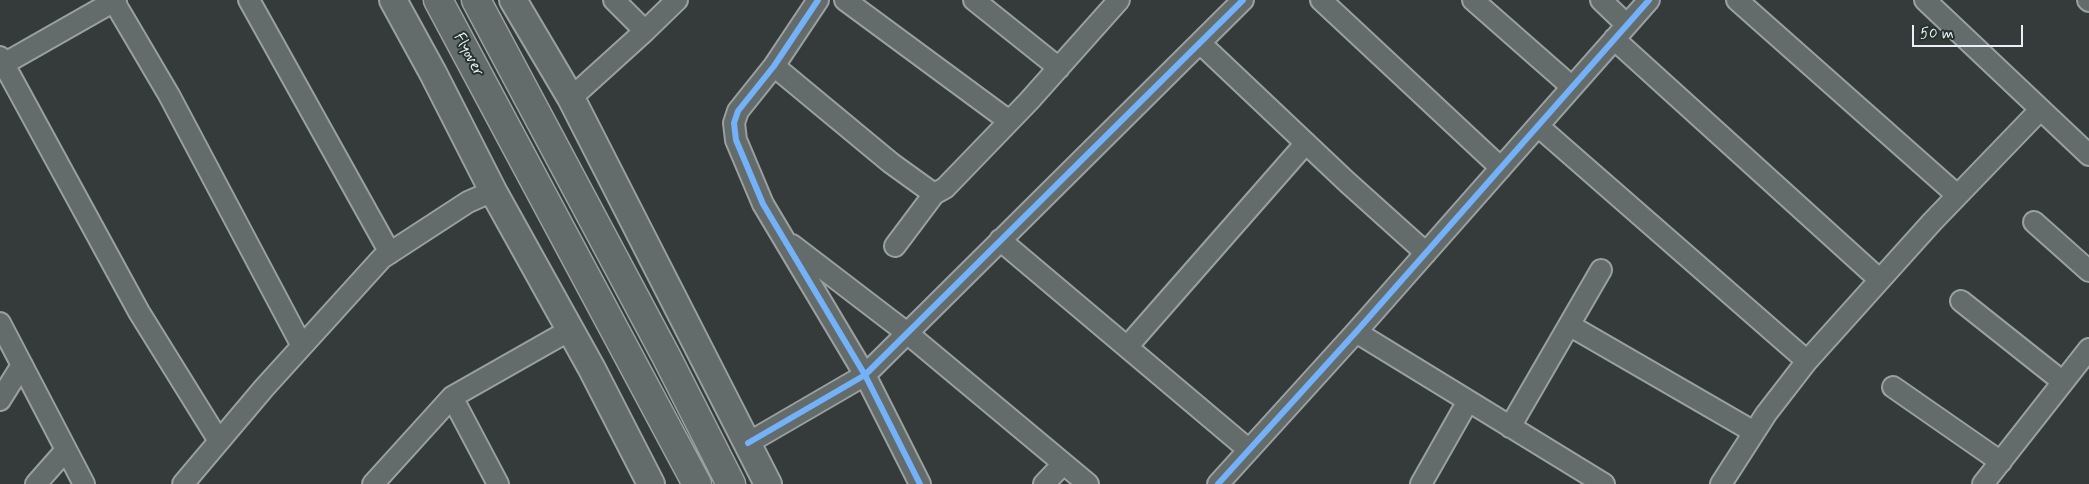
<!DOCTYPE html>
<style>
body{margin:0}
#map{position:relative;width:2089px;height:484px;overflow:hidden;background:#343b3a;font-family:Mynerve,sans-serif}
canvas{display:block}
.scale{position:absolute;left:1912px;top:25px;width:111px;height:22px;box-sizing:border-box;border:2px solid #e8f1f8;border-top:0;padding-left:6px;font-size:15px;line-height:18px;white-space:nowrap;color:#e8f1f8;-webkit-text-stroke:4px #26332d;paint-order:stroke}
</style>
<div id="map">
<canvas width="2089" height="484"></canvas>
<div class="scale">50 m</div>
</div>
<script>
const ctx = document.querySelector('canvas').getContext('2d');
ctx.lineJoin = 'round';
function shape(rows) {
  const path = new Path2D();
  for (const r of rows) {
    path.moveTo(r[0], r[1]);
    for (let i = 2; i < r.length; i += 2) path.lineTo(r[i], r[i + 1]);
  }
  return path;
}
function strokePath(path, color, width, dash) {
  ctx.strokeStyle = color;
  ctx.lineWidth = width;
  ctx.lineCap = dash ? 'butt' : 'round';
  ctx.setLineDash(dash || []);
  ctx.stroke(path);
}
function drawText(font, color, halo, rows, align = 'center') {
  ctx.font = font + ' Mynerve,sans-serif';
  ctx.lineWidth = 4;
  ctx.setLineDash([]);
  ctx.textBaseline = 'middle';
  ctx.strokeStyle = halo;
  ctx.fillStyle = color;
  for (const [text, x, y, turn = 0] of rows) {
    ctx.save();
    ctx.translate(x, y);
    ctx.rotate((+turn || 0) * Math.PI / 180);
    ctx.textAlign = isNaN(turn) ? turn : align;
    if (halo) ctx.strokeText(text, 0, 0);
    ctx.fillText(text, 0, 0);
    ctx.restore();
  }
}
const minor = shape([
 [113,0,169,95,302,346],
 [249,0,390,253],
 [614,0,645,31,677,0],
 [818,0,774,66,738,111,734,123,736,140,763,204,865,375,920,484],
 [845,0,1009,121],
 [974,0,1059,68],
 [1321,0,1501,168],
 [1473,0,1572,87],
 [1601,0,1627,25],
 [1737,0,1957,195],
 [1925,0,2089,155],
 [2088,0,2089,1],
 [1614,39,1880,280],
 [1200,43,1347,182,1426,253],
 [0,57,139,312,219,441],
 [0,66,116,0],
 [774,66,891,163,934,194,945,188,1029,101,1119,0],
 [571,98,645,31],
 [1538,126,1807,361],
 [2034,222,2089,271],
 [1000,240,1249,450],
 [792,245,907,333,1088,484],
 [895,246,934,194],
 [1961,301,2063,382],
 [0,323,84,484],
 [1569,325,1754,432],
 [1356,332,1604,484],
 [1127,347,1306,143],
 [1893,387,2001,462],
 [452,397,498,484],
 [0,400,22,365],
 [1510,427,1601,270],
 [748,443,865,375,1243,0],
 [36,484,66,450],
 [183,484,264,388,382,258,468,202,493,191],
 [373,484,452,397,570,330],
 [1044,484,1063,464],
 [1218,484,1356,332,1649,0],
 [1421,484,1468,401],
 [1721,484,1766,414,1807,361,1932,222,2040,110],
 [1983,484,2089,349]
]);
const major = shape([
 [393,0,433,73,493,191,592,369,651,484],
 [513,0,571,98,768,484]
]);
const highway = shape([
 [438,0,697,484],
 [476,0,666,356,731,484]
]);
const cycleway = shape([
 [818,0,774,66,738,111,734,123,736,140,763,204,865,375,920,484],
 [748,443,865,375,1243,0],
 [1218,484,1356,332,1649,0]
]);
const streetNames = [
 ["Flyover",468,55,62]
];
strokePath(minor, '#9a9fa0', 24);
strokePath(major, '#9a9fa0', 30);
strokePath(highway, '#9a9fa0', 31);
strokePath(minor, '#646b6b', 20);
strokePath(major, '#646b6b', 26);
strokePath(highway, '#646b6b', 28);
strokePath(cycleway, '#73b2f8', 6);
drawText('16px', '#e8f1f8', '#26332d', streetNames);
</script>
